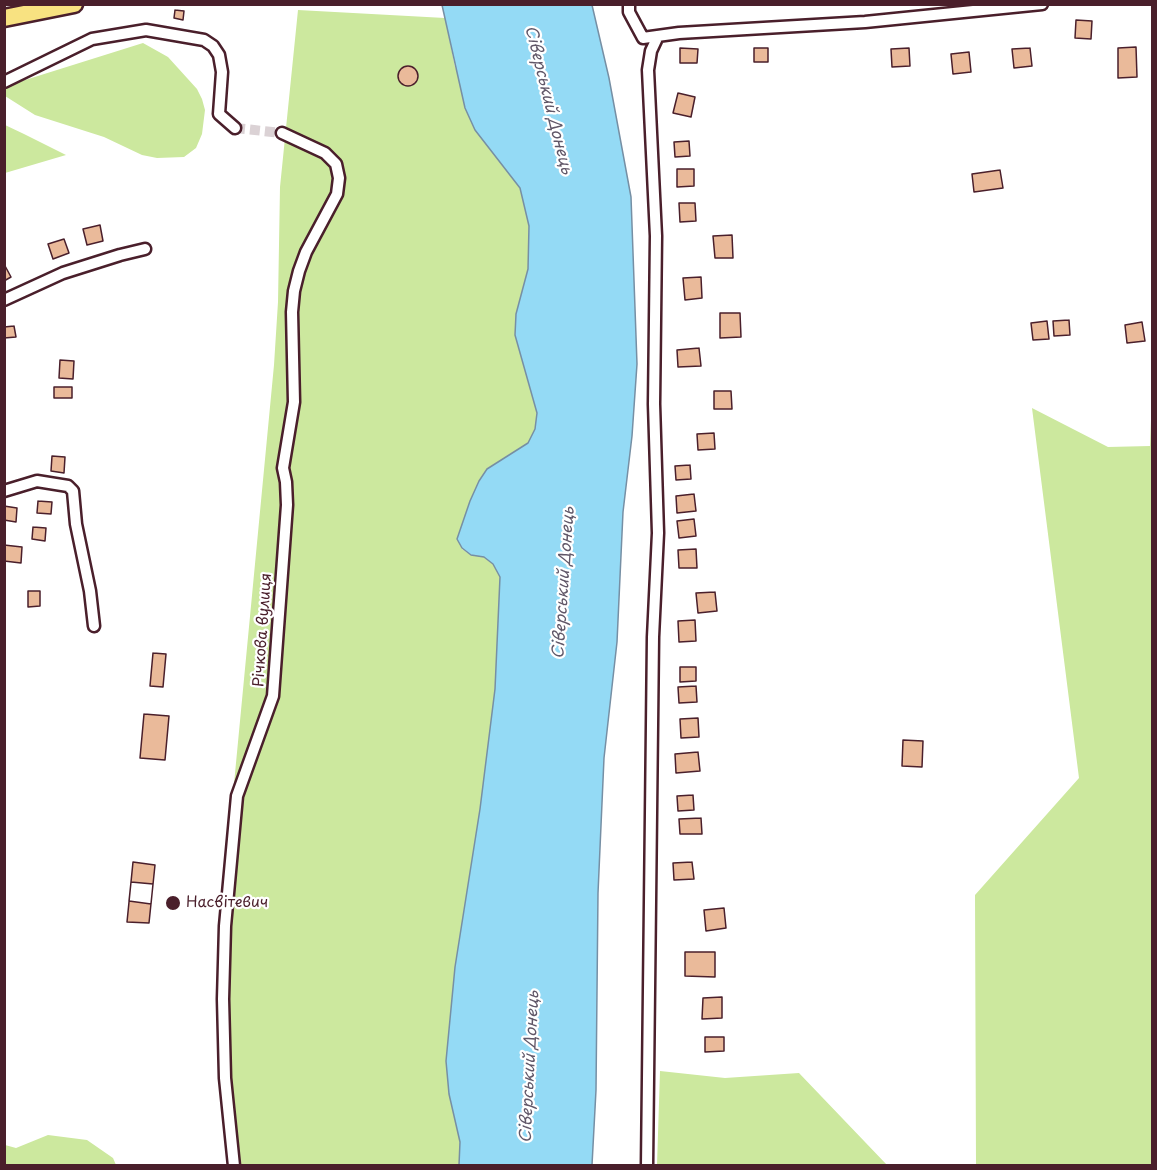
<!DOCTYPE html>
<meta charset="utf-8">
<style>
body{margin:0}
#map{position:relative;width:1157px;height:1170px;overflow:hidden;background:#fff;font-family:"Playpen Sans",sans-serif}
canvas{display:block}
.frame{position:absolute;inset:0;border:6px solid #4a1f2b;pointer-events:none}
</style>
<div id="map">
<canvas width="1157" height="1170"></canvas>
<div class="frame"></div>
</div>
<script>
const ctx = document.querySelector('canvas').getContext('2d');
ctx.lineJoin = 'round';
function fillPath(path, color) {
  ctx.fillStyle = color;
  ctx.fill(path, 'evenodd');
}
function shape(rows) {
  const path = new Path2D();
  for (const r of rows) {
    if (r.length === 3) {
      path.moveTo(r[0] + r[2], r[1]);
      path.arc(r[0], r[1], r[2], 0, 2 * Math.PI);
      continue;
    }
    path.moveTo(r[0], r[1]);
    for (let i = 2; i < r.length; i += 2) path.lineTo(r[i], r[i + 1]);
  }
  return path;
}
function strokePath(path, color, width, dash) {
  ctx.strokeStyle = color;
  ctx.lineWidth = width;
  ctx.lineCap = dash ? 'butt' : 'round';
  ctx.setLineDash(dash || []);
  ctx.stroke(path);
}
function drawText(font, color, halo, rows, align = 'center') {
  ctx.font = font + ' "Playpen Sans",sans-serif';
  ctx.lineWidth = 4.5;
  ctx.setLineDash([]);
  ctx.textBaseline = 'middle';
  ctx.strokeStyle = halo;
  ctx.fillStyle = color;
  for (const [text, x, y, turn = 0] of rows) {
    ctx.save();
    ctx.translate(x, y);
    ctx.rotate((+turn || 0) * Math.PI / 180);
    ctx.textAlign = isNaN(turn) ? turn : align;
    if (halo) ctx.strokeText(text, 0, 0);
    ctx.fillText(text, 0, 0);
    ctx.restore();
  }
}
const green = shape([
 [298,10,445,18,455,67,504,166,520,188,529,226,528,269,516,314,515,335,537,413,535,429,528,443,487,469,470,501,458,539,462,549,471,555,484,557,493,564,500,577,495,689,480,809,455,967,446,1061,449,1094,460,1142,459,1165,229,1166,221,1077,225,878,274,365,278,302,280,187],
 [143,43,168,57,197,89,202,99,205,110,202,134,196,148,184,157,157,158,142,155,104,137,35,115,5,96,6,86],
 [5,125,24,134,66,155,5,173],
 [1152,394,1152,1165,976,1165,975,895,1079,778,1032,408,1108,447,1150,446],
 [660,1071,725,1078,799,1073,887,1165,657,1165],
 [48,1135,87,1140,113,1158,116,1165,5,1165,5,1145,16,1148]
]);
const water = shape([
 [442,5,592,5,609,78,631,197,637,364,632,436,623,512,617,642,604,758,598,893,596,1090,592,1165,459,1165,460,1142,449,1094,446,1061,455,967,480,809,495,689,500,577,493,564,484,557,471,555,462,548,457,539,470,501,479,481,487,469,528,443,535,429,537,413,515,335,516,314,528,269,529,226,520,188,475,130,465,108,442,5]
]);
const building = shape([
 [175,10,184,11,183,20,174,18,175,10],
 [1076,20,1092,21,1091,39,1075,38,1076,20],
 [1136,47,1137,77,1118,78,1118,48,1136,47],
 [680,48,698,49,697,63,680,63,680,48],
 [754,48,768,48,768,62,754,62,754,48],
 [909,48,910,66,892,67,891,49,909,48],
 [1030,48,1032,66,1014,68,1012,49,1030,48],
 [969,52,971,72,953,74,951,54,969,52],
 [408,76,10],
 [678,93,695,97,691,117,673,113,678,93],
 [689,141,690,156,675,157,674,142,689,141],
 [677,169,694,169,694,186,677,187,677,169],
 [1000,170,1003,188,974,192,972,174,1000,170],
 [679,203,695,203,696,221,680,222,679,203],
 [100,225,103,241,87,245,83,229,100,225],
 [732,235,733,258,715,258,713,236,732,235],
 [64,239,69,253,53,259,48,244,64,239],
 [4,264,11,277,4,281,4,264],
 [701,277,702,298,685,300,683,278,701,277],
 [720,313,740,313,741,337,720,338,720,313],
 [1069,320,1070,335,1054,336,1053,321,1069,320],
 [1047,321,1049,339,1033,340,1031,323,1047,321],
 [1142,322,1145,341,1127,343,1125,325,1142,322],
 [14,326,16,337,4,338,4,327,14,326],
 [699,348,701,366,678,367,677,350,699,348],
 [60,360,74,361,73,379,59,378,60,360],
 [54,387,72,387,72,398,54,398,54,387],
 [714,391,731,391,732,409,714,409,714,391],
 [714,433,715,449,698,450,697,434,714,433],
 [52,456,65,457,64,473,51,471,52,456],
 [690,465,691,479,676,480,675,466,690,465],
 [694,494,696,511,677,513,676,496,694,494],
 [38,501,52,502,51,514,37,513,38,501],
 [4,506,17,508,16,522,4,520,4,506],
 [694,519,696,536,679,538,677,521,694,519],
 [33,527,46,528,45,541,32,539,33,527],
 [4,545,22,547,21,563,4,561,4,545],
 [696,549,697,568,679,568,678,550,696,549],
 [28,591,40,591,40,606,28,607,28,591],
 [715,592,717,611,698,613,696,593,715,592],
 [695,620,696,641,679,642,678,621,695,620],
 [153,653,166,654,163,687,150,686,153,653],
 [680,667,696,667,696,681,680,682,680,667],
 [696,686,697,702,679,703,678,687,696,686],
 [144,714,169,716,165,760,140,758,144,714],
 [698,718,699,737,681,738,680,719,698,718],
 [903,740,923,741,922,767,902,766,903,740],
 [698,752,700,771,676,773,675,754,698,752],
 [693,795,694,810,678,811,677,796,693,795],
 [701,818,702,834,680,834,679,819,701,818],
 [133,862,155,865,149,923,127,922,133,862],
 [692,862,694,879,674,880,673,863,692,862],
 [131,882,153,884,151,904,129,901,131,882],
 [724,908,726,928,706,931,704,910,724,908],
 [685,952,715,952,715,977,685,976,685,952],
 [722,997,722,1018,702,1019,703,998,722,997],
 [705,1037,724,1037,724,1051,705,1052,705,1037]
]);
const minorTunnel = shape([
 [235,128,282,133]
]);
const minor = shape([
 [629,4,629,12,643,38,679,33,865,22,1042,4],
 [4,82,92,39,146,30,204,40,213,46,219,55,222,72,219,114,235,128],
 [4,300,63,273,120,255,145,249],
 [4,491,37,481,68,486,73,491,76,524,90,591,94,626],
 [234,1166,225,1078,223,999,225,926,237,796,273,696,287,505,286,482,283,468,294,402,292,312,294,291,299,271,306,252,337,194,339,178,336,164,325,153,282,133],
 [647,1166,653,637,658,533,654,404,656,236,648,70,651,51,658,36]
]);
const primary = shape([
 [4,18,74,4]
]);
const markers = [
 [173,903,8,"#4a1f2b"]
];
const streetNames = [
 ["Річкова вулиця",263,630,-86]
];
const poiNames = [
 ["Насвітевич",186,903]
];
const waterNames = [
 ["Сіверський Донець",548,100,76],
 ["Сіверський Донець",564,583,-86],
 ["Сіверський Донець",530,1067,-87]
];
fillPath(green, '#cce89e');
fillPath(water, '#94daf5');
strokePath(water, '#768fa4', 1.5);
fillPath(building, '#eaba9a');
strokePath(building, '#4a1f2b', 1.5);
strokePath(minorTunnel, '#dbd2d5', 10, [10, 5]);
strokePath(minor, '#4a1f2b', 15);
strokePath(primary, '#4a1f2b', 21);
strokePath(minor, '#fff', 10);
strokePath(primary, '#f8e281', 16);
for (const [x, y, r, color] of markers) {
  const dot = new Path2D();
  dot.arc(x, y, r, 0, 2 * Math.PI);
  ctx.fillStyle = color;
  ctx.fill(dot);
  strokePath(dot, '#fff', 2);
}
drawText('15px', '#4a1f2b', '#fff', streetNames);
drawText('15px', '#4a1f2b', '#fff', poiNames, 'left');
drawText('italic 16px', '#605768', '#fff', waterNames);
</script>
